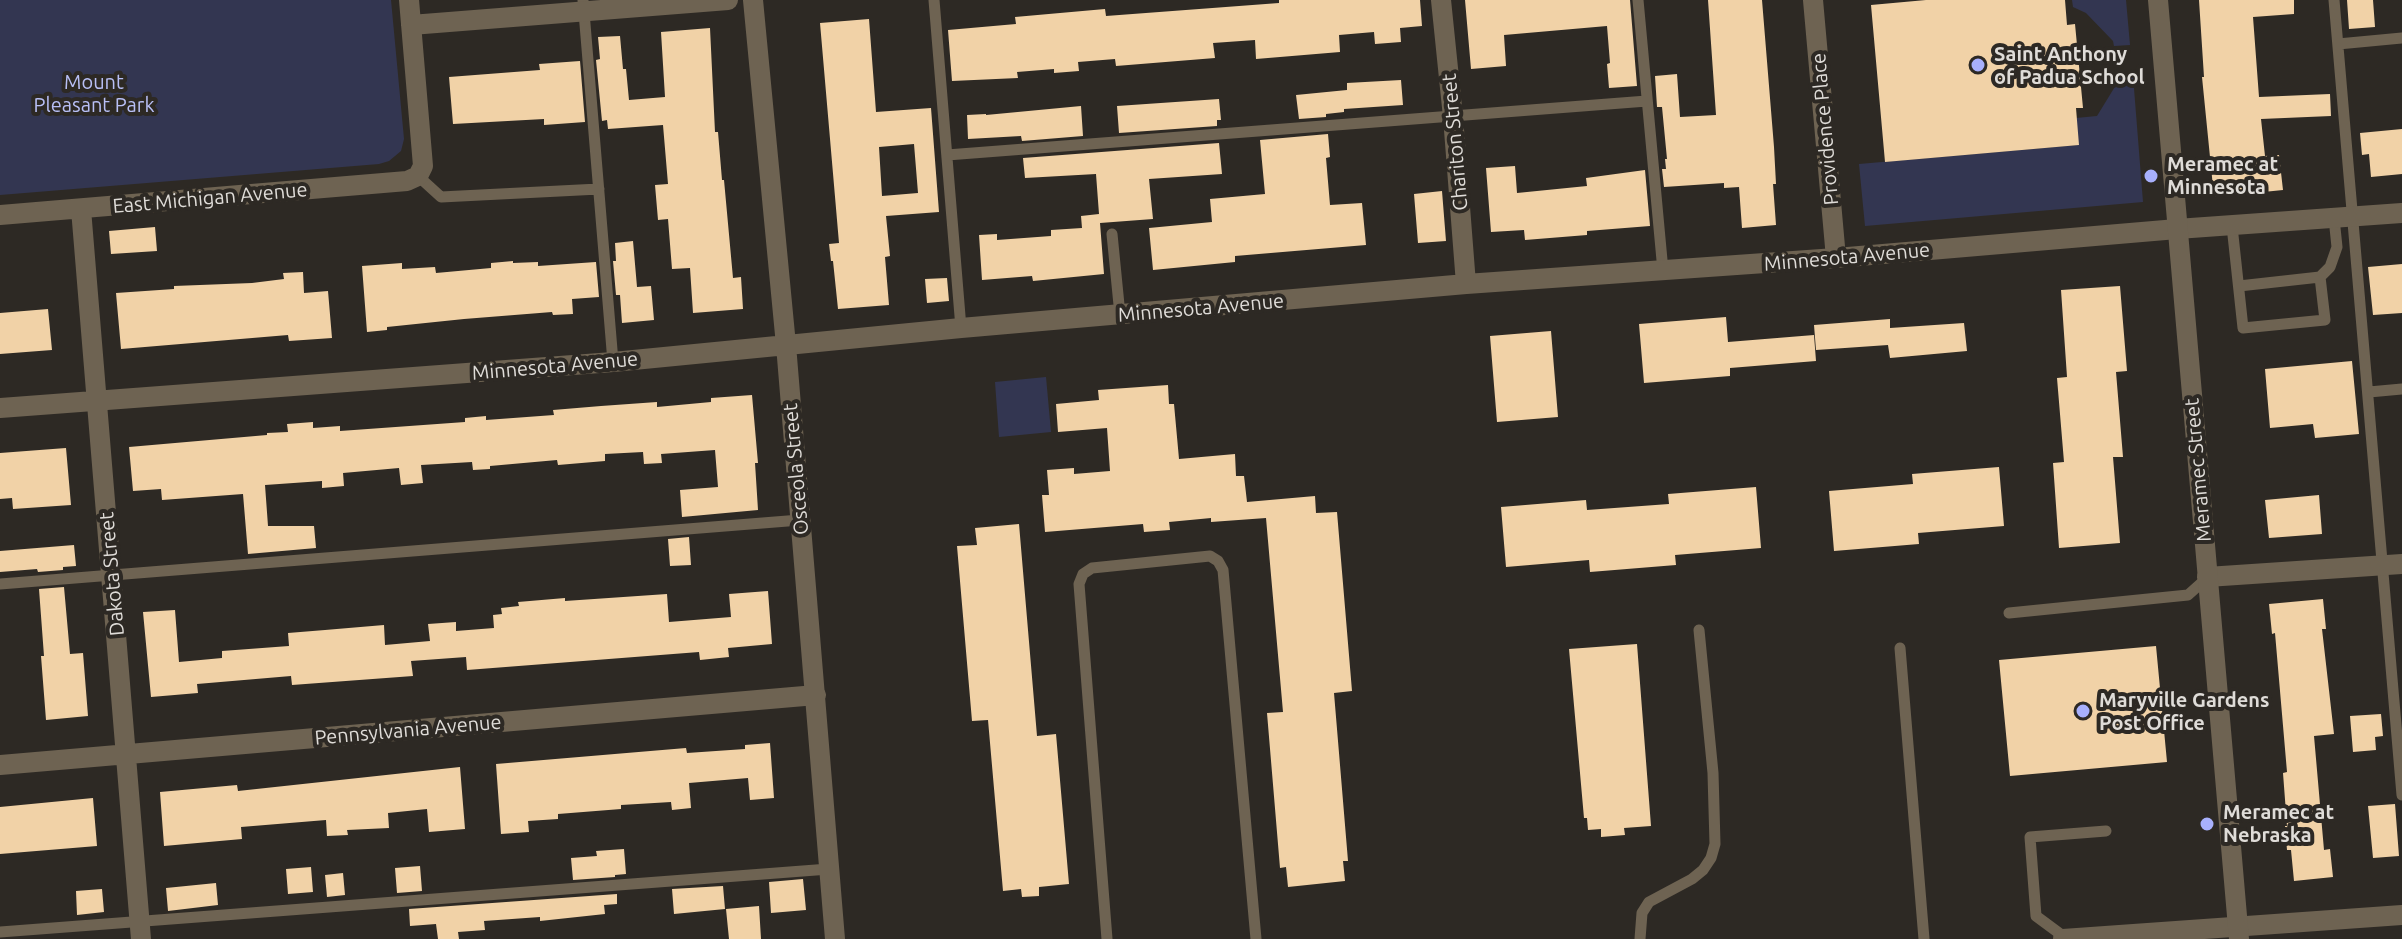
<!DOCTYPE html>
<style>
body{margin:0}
canvas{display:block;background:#2d2924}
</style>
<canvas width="2402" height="939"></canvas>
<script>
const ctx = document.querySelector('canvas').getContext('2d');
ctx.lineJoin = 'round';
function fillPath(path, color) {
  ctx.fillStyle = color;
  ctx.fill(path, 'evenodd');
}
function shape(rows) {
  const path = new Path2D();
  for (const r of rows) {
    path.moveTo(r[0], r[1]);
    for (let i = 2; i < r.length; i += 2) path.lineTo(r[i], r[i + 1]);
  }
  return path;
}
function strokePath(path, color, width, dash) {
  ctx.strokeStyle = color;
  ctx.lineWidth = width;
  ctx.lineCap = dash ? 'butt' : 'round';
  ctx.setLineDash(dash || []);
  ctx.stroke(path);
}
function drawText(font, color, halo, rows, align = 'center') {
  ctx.font = font + ' Ubuntu,sans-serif';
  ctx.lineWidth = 8;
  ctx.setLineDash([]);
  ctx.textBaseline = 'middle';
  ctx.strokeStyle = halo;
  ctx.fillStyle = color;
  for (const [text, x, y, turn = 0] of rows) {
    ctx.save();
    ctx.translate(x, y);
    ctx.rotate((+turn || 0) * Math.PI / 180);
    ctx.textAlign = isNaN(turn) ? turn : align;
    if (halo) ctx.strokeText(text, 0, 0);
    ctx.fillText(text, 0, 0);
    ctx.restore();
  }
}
const green = shape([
 [0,0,391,0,404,139,401,151,389,161,379,164,0,195],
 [2072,0,2126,0,2130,45,2114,46,2113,41,2086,13,2073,7],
 [2133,76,2143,202,1865,226,1859,164,2078,145,2076,118,2097,116,2116,85,2117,77],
 [1046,377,1051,432,999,437,995,382]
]);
const building = shape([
 [1279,0,1420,0,1422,26,1400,28,1401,42,1375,44,1374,32,1339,35,1340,52,1256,59,1255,40,1213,43,1215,58,1116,66,1115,59,1078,62,1079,71,1054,73,1054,69,1017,72,1018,78,952,81,948,30,1016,24,1015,17,1105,9,1106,16,1279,3],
 [1465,0,1630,0,1637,86,1609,88,1607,64,1610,63,1607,26,1504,35,1506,66,1471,69],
 [1708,0,1762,0,1774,147,1776,184,1773,184,1776,225,1742,228,1739,187,1724,188,1724,183,1664,187,1662,169,1666,169,1665,159,1667,159,1662,107,1657,107,1655,76,1677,74,1680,117,1716,115],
 [1926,0,2065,0,2067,25,2075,24,2083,108,2076,108,2079,145,1885,162,1871,5],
 [2199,0,2294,0,2294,14,2253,17,2259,97,2330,94,2331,116,2261,119,2265,156,2279,155,2283,190,2214,197,2202,77,2204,77],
 [2347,0,2373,0,2375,27,2349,29],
 [869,19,876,112,931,108,939,212,886,216,890,256,885,257,889,305,838,309,833,261,831,261,829,244,839,243,820,23],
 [914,144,918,193,882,196,879,147],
 [710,28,715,132,718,132,722,180,724,180,733,278,741,277,743,309,693,313,690,268,672,269,668,219,658,220,655,185,668,184,663,125,608,129,607,120,602,121,596,60,600,59,598,37,620,36,623,69,626,69,629,100,665,97,661,32],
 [580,61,585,122,544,125,544,119,453,124,449,77,540,70,539,64],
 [1401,80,1403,105,1344,109,1344,112,1326,114,1326,117,1299,119,1296,95,1347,90,1347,83],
 [1219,99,1221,120,1217,120,1217,126,1119,133,1117,106],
 [1081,106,1083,136,1022,141,1021,136,968,139,967,115,986,114,986,115],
 [2402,129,2402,174,2371,177,2369,154,2362,155,2360,133],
 [1328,134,1330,157,1326,158,1330,205,1362,203,1366,245,1235,256,1235,262,1153,270,1149,228,1212,222,1210,199,1265,194,1260,140],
 [1219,143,1222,174,1149,179,1153,219,1100,223,1104,274,1033,281,1032,276,982,280,979,235,997,234,997,240,1051,236,1051,230,1082,228,1081,216,1099,214,1096,174,1025,178,1023,158],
 [1515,166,1517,193,1587,186,1586,178,1645,170,1650,226,1587,231,1587,235,1525,240,1524,230,1491,232,1486,168],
 [1442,191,1446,241,1418,243,1414,194],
 [155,227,157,251,111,254,109,231],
 [633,241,637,287,651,286,654,320,622,323,620,295,616,295,613,261,616,261,615,243],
 [513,261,513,263,538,262,538,266,596,262,599,297,572,299,573,314,553,315,552,312,464,319,387,327,387,330,367,332,362,266,402,263,402,269,435,267,436,273,491,268,491,263],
 [2402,264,2402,313,2373,315,2368,267],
 [303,272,304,293,328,291,332,338,289,341,288,335,121,349,116,293,174,289,174,286,252,283,284,279,283,273],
 [947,278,949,301,927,303,925,279],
 [2120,286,2127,371,2116,372,2123,457,2113,457,2120,543,2059,548,2053,463,2064,462,2057,378,2067,377,2061,290],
 [48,309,52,350,0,354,0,313],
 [1726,317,1728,342,1814,335,1816,361,1730,368,1730,376,1644,383,1639,324],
 [1890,319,1890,328,1964,323,1967,351,1890,358,1888,345,1816,350,1814,325],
 [1551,331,1558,417,1497,422,1490,336],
 [2352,361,2359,434,2315,438,2313,424,2270,428,2265,369],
 [1168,385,1169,404,1174,404,1179,459,1235,454,1236,476,1244,476,1247,502,1315,496,1316,513,1337,512,1352,691,1334,693,1348,861,1343,861,1345,881,1288,887,1286,867,1280,868,1267,713,1283,712,1266,518,1211,522,1211,518,1169,522,1170,530,1144,532,1143,524,1045,532,1042,495,1049,495,1047,470,1074,468,1074,474,1110,471,1107,428,1058,432,1056,404,1099,400,1098,390],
 [752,395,758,463,755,463,758,510,682,517,680,490,718,487,715,450,661,454,662,463,644,464,643,452,605,454,605,461,558,465,557,460,490,466,490,469,473,470,472,462,421,465,423,483,401,485,399,468,343,473,344,486,322,488,322,481,265,485,268,526,314,526,316,548,248,554,243,494,162,500,161,489,133,491,129,447,267,435,267,433,288,432,287,424,313,422,313,428,340,426,340,431,465,422,465,418,486,416,486,420,554,415,553,410,601,406,657,402,657,407,711,402,711,398],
 [66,448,71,505,13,509,12,498,0,499,0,453],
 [1999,467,2004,526,1918,533,1919,544,1834,551,1829,491,1913,484,1912,474],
 [1756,487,1761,548,1675,555,1676,565,1590,572,1589,560,1506,567,1501,507,1586,500,1587,510,1669,504,1668,494],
 [2319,495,2322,534,2269,538,2265,500],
 [1019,524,1037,736,1056,734,1069,884,1039,887,1039,896,1022,897,1021,889,1003,891,988,720,972,721,957,546,977,545,975,528],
 [689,537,691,565,670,566,668,539],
 [74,545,76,566,63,567,63,570,38,572,37,569,0,572,0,551],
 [64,587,70,654,83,653,88,716,46,720,41,656,44,656,39,589],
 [768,591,772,644,728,648,729,657,700,660,699,652,467,670,466,657,411,661,413,676,292,685,291,676,197,684,198,693,151,697,143,612,175,610,179,662,222,658,222,651,289,646,288,633,325,630,384,625,385,645,430,641,428,624,456,622,456,631,494,628,493,615,502,614,501,608,519,606,518,602,565,598,565,601,667,594,669,622,731,617,729,594],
 [2323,599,2326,629,2322,629,2334,734,2314,736,2324,850,2330,849,2333,877,2294,881,2291,850,2287,850,2285,826,2287,826,2283,773,2287,772,2275,633,2272,634,2269,604],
 [1637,644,1651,826,1624,828,1625,835,1601,837,1601,829,1588,830,1587,818,1584,818,1569,649],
 [2156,646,2167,762,2010,776,1999,660],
 [2381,714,2383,736,2375,737,2376,750,2353,752,2350,716],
 [770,743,774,798,750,800,748,778,689,783,691,808,672,810,671,802,621,805,621,809,558,814,558,819,528,821,529,832,501,834,496,764,686,748,687,753,745,749,745,745],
 [460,767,465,829,429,832,427,809,388,813,389,828,347,830,348,835,327,836,326,820,241,827,242,839,164,846,160,792,237,785,238,791],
 [93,798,97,846,0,854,0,807],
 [2395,804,2399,856,2373,858,2368,806],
 [624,849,626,874,615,875,615,877,573,880,571,858,597,856,596,851],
 [420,866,422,891,397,893,395,868],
 [311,867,313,892,288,894,286,869],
 [343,873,345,895,327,897,325,875],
 [803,879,806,910,771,913,769,882],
 [216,883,218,905,168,911,166,888],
 [723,886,725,909,674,914,672,889],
 [102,889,104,912,77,915,76,891],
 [617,894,617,904,604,905,605,914,540,921,540,917,484,921,485,930,458,932,459,939,438,939,436,924,410,926,409,909],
 [759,906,761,939,729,939,726,909]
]);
const service = shape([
 [583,0,613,362],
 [934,0,961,328],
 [1638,0,1663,271],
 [2334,0,2402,795],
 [2338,44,2402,38],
 [947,155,1647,101],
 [418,176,441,197,599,189],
 [2232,226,2243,328,2325,320,2320,277],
 [1112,234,1120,315],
 [2239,286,2320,277,2330,267,2337,247,2334,218],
 [2369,392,2402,389],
 [0,584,800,520],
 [2009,613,2188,595,2207,578],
 [1900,648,1924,939],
 [0,932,829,869],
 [1107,939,1079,584,1083,574,1092,568,1210,556,1218,561,1223,570,1256,939],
 [1640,939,1642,913,1649,902,1692,879,1703,870,1711,858,1715,844,1713,773,1699,630],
 [2067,939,2036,916,2030,837,2106,831]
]);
const minor = shape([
 [753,0,786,345,835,939],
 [1441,0,1453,117,1466,284],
 [1813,0,1836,258],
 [411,25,728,0],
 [81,209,141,939],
 [0,215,407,181,418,176,423,166,409,0],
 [0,408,613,362,961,328,1466,284,1836,258,2177,229,2402,213],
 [2207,577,2402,564],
 [0,765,816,695],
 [2063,939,2402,915]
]);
const tertiary = shape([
 [2158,0,2239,939]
]);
const markers = [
 [1978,65,8,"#a8b0fc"],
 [2151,176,8,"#a8b0fc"],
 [2083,711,8,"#a8b0fc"],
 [2207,824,8,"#a8b0fc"]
];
const poiNames = [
 ["Saint Anthony",1994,54],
 ["of Padua School",1994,77],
 ["Meramec at",2167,164],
 ["Minnesota",2167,187],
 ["Maryville Gardens",2099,700],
 ["Post Office",2099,723],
 ["Meramec at",2223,812],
 ["Nebraska",2223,835]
];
const parkNames = [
 ["Mount",94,82],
 ["Pleasant Park",94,105]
];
const streetNames = [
 ["Providence Place",1825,129,-95],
 ["Chariton Street",1455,142,-95],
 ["East Michigan Avenue",210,198,-5],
 ["Minnesota Avenue",1847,257,-5],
 ["Minnesota Avenue",1201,308,-5],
 ["Minnesota Avenue",555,366,-5],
 ["Osceola Street",796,469,-95],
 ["Meramec Street",2198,470,-95],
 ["Dakota Street",112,574,-95],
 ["Pennsylvania Avenue",408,730,-5]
];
fillPath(green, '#333651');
fillPath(building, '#f1d2a7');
strokePath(service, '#6e6352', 11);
strokePath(minor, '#6e6352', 20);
strokePath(tertiary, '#6e6352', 20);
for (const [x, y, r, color] of markers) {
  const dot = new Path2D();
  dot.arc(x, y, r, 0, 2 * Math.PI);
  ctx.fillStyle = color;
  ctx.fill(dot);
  strokePath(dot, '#2d2924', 3);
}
drawText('bold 20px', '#dfdcd8', '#2d2924', poiNames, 'left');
drawText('20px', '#b8bff5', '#2d2924', parkNames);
drawText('20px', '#dfdcd8', '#2d2924', streetNames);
</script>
